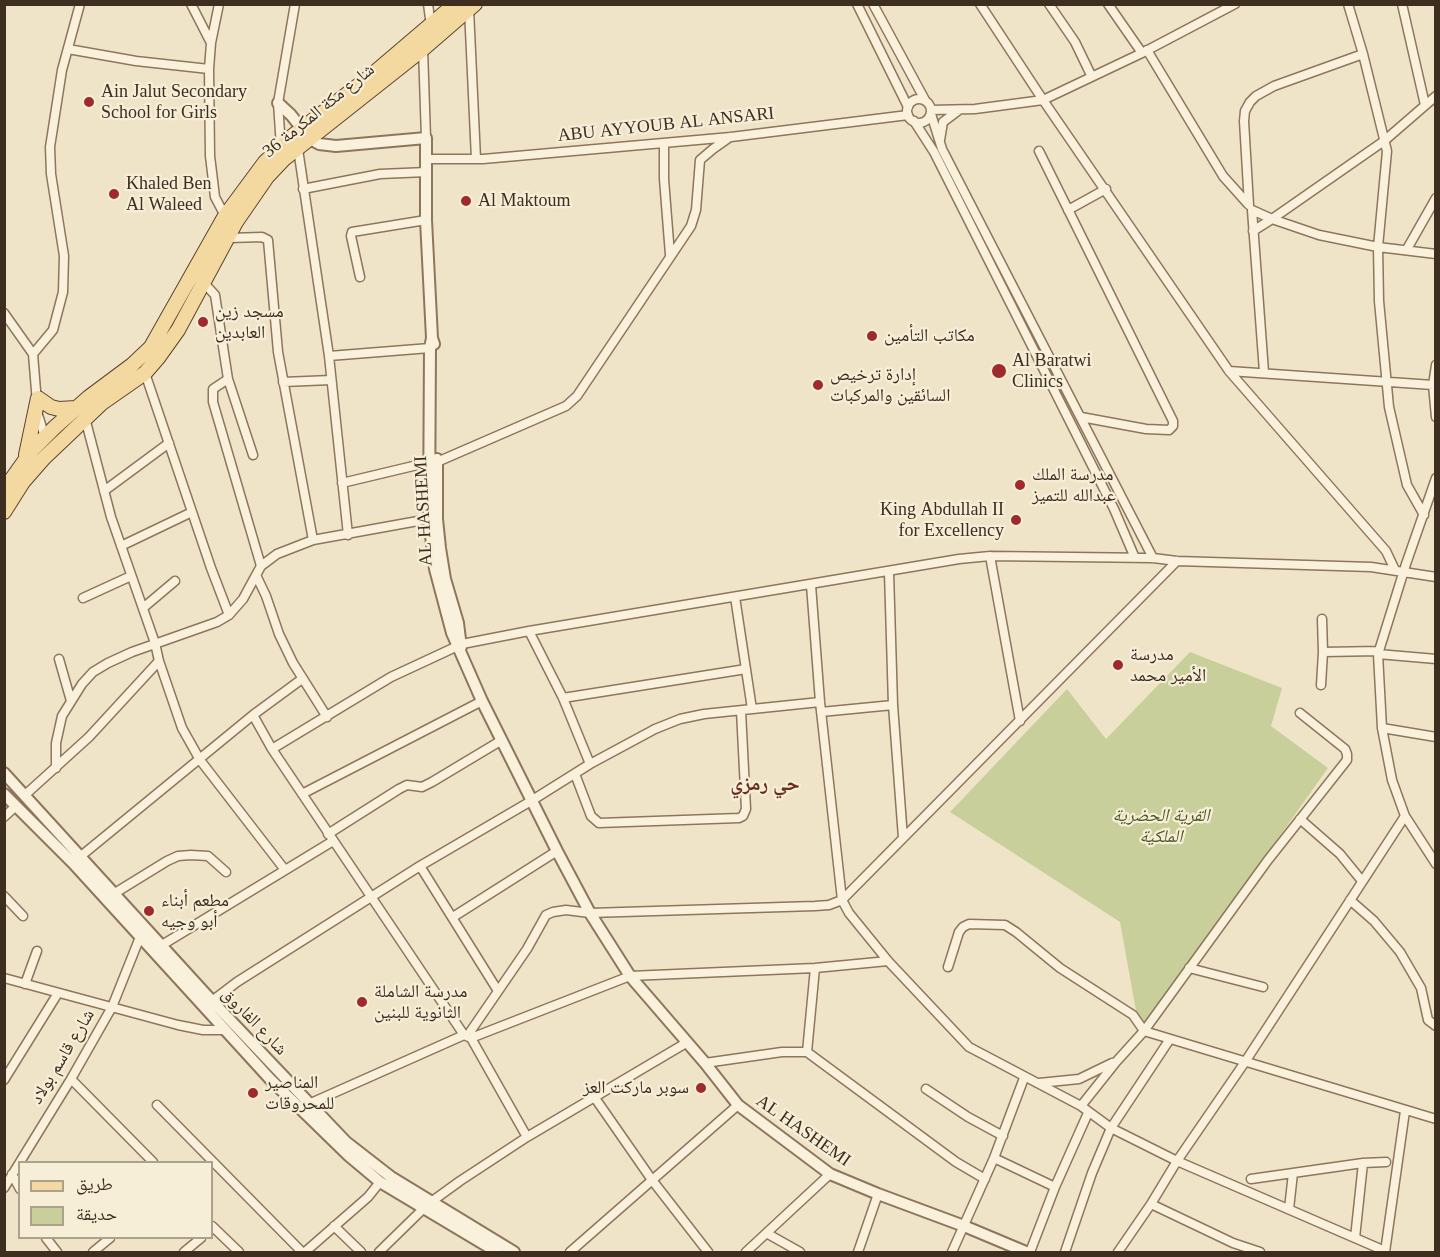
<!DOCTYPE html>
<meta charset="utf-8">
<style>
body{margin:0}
#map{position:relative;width:1440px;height:1257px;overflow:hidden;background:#f0e4c8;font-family:"Times New Roman","Noto Naskh Arabic",serif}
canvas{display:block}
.frame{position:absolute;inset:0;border:6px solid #3d2e20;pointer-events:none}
.legend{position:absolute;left:18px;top:1161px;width:195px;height:78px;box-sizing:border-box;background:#f7eed8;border:2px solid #ada18e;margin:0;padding:8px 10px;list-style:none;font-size:18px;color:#3d2e20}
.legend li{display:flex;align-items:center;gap:12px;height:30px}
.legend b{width:30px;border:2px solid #ada18e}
</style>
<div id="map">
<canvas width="1440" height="1257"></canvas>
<div class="frame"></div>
<ul class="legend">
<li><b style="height:8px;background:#f3d9a0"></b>طريق</li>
<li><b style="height:16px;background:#c9cf9b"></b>حديقة</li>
</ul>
</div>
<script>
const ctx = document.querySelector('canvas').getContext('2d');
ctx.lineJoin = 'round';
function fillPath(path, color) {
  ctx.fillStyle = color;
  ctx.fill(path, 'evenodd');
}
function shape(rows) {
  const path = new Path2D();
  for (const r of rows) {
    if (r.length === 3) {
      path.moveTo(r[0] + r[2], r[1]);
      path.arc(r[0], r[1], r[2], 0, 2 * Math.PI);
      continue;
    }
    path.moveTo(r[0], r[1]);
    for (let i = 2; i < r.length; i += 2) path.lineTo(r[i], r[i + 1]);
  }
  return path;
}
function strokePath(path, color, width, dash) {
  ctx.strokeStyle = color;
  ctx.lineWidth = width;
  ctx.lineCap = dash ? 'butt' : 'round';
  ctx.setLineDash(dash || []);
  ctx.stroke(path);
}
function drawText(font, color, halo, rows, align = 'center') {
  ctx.font = font + ' "Times New Roman","Noto Naskh Arabic",serif';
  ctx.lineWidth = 4.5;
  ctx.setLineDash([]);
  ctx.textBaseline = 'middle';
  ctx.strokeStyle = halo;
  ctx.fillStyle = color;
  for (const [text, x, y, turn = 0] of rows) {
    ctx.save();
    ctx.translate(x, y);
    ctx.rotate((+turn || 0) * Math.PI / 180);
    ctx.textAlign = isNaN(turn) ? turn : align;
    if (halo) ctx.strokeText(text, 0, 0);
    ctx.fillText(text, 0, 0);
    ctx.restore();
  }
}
const green = shape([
 [1190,652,1282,688,1271,726,1328,768,1140,1033,1120,922,950,812,1067,689,1106,739]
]);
const minor = shape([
 [191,4,211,43,209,69,210,156,215,197,225,216],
 [428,4,431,26],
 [857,4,908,107],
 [873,4,925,100],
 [980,4,1043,100,1229,371,1386,551,1395,570],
 [1049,4,1075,42,1091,75],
 [1108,4,1142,53],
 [1348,4,1363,54,1387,151,1378,247,1379,301,1389,407,1407,485,1424,515],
 [1402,4,1425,105],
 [469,9,476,159],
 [211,43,219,4],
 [68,49,136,61,209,69],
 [423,49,426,138],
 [1147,50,1223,176,1248,204],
 [919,111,12],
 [931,110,975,109,1043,100,1142,53,1235,4],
 [931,114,942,149,1153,558],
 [914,121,934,152,1114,509,1135,558],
 [940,140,943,122,959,110],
 [664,143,664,179,670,255],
 [281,147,278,103,295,4],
 [298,149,329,356,348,535],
 [1039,151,1173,421,1173,426,1169,430,1146,429,1081,417],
 [426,159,483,159,731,137,908,115],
 [303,189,380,174,427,172],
 [1249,205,1244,121,1245,111,1250,102,1256,96,1274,86,1363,54],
 [1068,210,1106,189],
 [1253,231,1272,219,1319,235,1378,247,1436,254],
 [229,238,262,237,268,240,278,352,313,540],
 [1407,249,1436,198],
 [360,277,351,236,352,232,426,220],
 [203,282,215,295,228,379,253,455],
 [4,313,33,354,38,415,45,437],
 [33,354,53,330,63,292,64,256,51,174,50,147,62,70,80,4],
 [329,356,430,348],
 [1436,365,1433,385,1436,417],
 [1229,371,1433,385],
 [1264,372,1252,210,1272,219,1384,141,1436,96],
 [145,373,211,568,229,615],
 [228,379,213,389,213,402,261,566],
 [283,382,331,380],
 [85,418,111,517,155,643,159,661,182,728,200,760,285,870],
 [437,462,566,406,577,396,691,226,696,210,700,160,713,149,730,137],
 [1436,478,1406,564,1378,654,1382,728,1392,780,1405,816,1436,864],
 [342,483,430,462],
 [104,491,169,443],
 [121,546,192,512],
 [990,556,1020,721],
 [1177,561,842,900,849,913,888,961,969,1047,1081,1106,1111,1128,1177,1161,1385,1251],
 [889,572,893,705,903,838],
 [256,575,266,596,279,634,293,663,327,717],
 [735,597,752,709],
 [83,598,131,576],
 [143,608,175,581],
 [529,631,563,698,590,764],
 [1323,652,1379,651],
 [1378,654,1436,659],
 [59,659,71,701],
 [1321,685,1323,652,1322,619],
 [563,698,746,669],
 [821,712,893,705],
 [253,715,272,749,464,1035],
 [1382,728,1436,737],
 [272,749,391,677,462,644,529,631,959,559,990,556,1153,558,1177,561,1371,567,1436,577],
 [56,768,56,743,62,716,82,684,93,672,108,663,132,652,217,622,229,615,243,599,261,566,277,554,313,540,429,519],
 [575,774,591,816,599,823,739,818,743,816,746,809,741,711],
 [302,794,482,701],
 [25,795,89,737,159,661],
 [4,817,16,806],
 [1300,819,1340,854,1362,881],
 [328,834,399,789,407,785,422,787,432,782,502,740],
 [81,856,253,715,302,679],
 [420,866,498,991],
 [115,893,167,861,178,856,191,855,208,856,226,872],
 [4,896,23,916],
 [1350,900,1374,921,1400,952,1421,988,1428,1020,1436,1026],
 [453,917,557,851],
 [162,945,333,841],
 [948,967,959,932,963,927,969,924,1005,925,1016,932,1060,968,1133,1015,1144,1031,1436,1119],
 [1189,968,1263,987],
 [4,978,178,1025,203,1030,225,1030],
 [25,984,37,951],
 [212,1001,237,982,420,866,531,801,590,764,655,729,680,719,704,714,820,702],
 [468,1035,527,949,546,915,553,912,566,910,590,913,815,906,829,905,842,900,820,702,811,585],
 [471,1038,527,1137],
 [807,1052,815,968],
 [705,1063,782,1052,807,1052,956,1162,985,1179],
 [71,1079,153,1162],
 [4,1080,58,993],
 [1039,1083,1079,1079,1112,1063],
 [926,1089,968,1117,1003,1136],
 [595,1098,652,1180,708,1252],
 [311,1103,464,1035,471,1038,630,976,815,968,888,961],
 [157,1105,302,1252],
 [1081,1106,1116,1062,1144,1031,1268,860,1347,760,1347,754,1345,749,1300,713],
 [994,1158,1055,1187],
 [12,1174,20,1189],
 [1251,1179,1363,1163,1386,1162],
 [4,1188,71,1079,112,1007,140,937],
 [431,1202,460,1181,527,1137,686,1043],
 [1151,1204,1233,1243,1260,1252],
 [1289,1209,1293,1173],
 [212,1226,239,1252],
 [334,1226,361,1252],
 [768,1234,800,1252],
 [46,1238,57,1252],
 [1355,1238,1363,1163],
 [93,1252,110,1238],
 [184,1252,201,1238],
 [305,1252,368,1197,380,1182],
 [379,1252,423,1209],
 [570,1252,738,1105],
 [746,1252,830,1174],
 [858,1252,878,1194],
 [952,1252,994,1158,1024,1078],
 [1030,1252,1055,1187,1088,1113],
 [1065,1252,1092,1173,1111,1128,1170,1039],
 [1118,1252,1151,1204,1177,1161,1245,1062,1405,816],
 [1385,1252,1405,1111]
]);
const tertiary = shape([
 [278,103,291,115,310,139,319,144,336,146,426,138,426,220,432,338,434,344],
 [432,338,430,348,429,519,435,569,452,633,482,701,557,851,590,913,630,976,705,1063,738,1105,830,1174,878,1194,964,1226,1026,1252],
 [437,459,437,519,440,548,445,579,458,623,461,647],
 [4,773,212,1001,346,1142,391,1177,514,1252],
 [4,794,73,863,270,1079,349,1156,380,1182,497,1252]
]);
const primary = shape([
 [26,455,38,398,51,407,59,409,76,408],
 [4,490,33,449,55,427,89,397,132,365,151,347,225,216,265,162,291,137,368,78,455,4],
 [4,512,23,482,44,458,102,403,145,373,158,358,178,330,236,222,267,177,284,159,423,49,475,4]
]);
const markers = [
 [89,102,6,"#9e2a2b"],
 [114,194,6,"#9e2a2b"],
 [466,201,6,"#9e2a2b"],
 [203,322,6,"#9e2a2b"],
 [872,336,6,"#9e2a2b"],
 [999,371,8,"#9e2a2b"],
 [818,385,6,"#9e2a2b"],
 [1020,485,6,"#9e2a2b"],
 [1016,520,6,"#9e2a2b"],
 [1118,665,6,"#9e2a2b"],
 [149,911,6,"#9e2a2b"],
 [362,1002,6,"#9e2a2b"],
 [701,1088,6,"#9e2a2b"],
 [253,1093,6,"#9e2a2b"]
];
const poiNames = [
 ["Ain Jalut Secondary",101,92],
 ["School for Girls",101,113],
 ["Khaled Ben",126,184],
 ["Al Waleed",126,205],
 ["Al Maktoum",478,201],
 ["مسجد زين",215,312],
 ["العابدين",215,333],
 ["مكاتب التأمين",884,336],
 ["Al Baratwi",1012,361],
 ["Clinics",1012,382],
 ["إدارة ترخيص",830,375],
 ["السائقين والمركبات",830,396],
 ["مدرسة الملك",1032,475],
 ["عبدالله للتميز",1032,496],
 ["King Abdullah II",1004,510,"right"],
 ["for Excellency",1004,531,"right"],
 ["مدرسة",1130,655],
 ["الأمير محمد",1130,676],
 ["مطعم أبناء",161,901],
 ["أبو وجيه",161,922],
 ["مدرسة الشاملة",374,992],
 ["الثانوية للبنين",374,1013],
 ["المناصير",265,1083],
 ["للمحروقات",265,1104],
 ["سوبر ماركت العز",689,1088,"right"]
];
const streetNames = [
 ["شارع مكة المكرمة 36",319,111,-39],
 ["ABU AYYOUB AL ANSARI",666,125,-6],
 ["AL HASHEMI",424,511,-93],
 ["شارع الفاروق",254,1022,46],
 ["شارع قاسم بولاد",63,1057,-59],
 ["AL HASHEMI",803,1131,35]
];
const parkNames = [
 ["القرية الحضرية",1161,816],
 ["الملكية",1161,837]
];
const neighbourhoodNames = [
 ["حي رمزي",765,785]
];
fillPath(green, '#c9cf9b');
strokePath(minor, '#8d765c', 11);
strokePath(tertiary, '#8d765c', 14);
strokePath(primary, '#5b4430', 16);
strokePath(minor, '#faf1dc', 8);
strokePath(tertiary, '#faf1dc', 10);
strokePath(primary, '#f3d9a0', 14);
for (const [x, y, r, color] of markers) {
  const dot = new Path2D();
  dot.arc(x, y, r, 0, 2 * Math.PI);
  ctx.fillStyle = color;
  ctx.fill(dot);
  strokePath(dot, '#f7eed8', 2);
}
drawText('18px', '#3d2e20', '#f7eed8', poiNames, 'left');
drawText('18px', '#3d2e20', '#f7eed8', streetNames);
drawText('italic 18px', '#4d5a26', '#f7eed8', parkNames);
drawText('bold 20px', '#6b2e1e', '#f7eed8', neighbourhoodNames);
</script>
